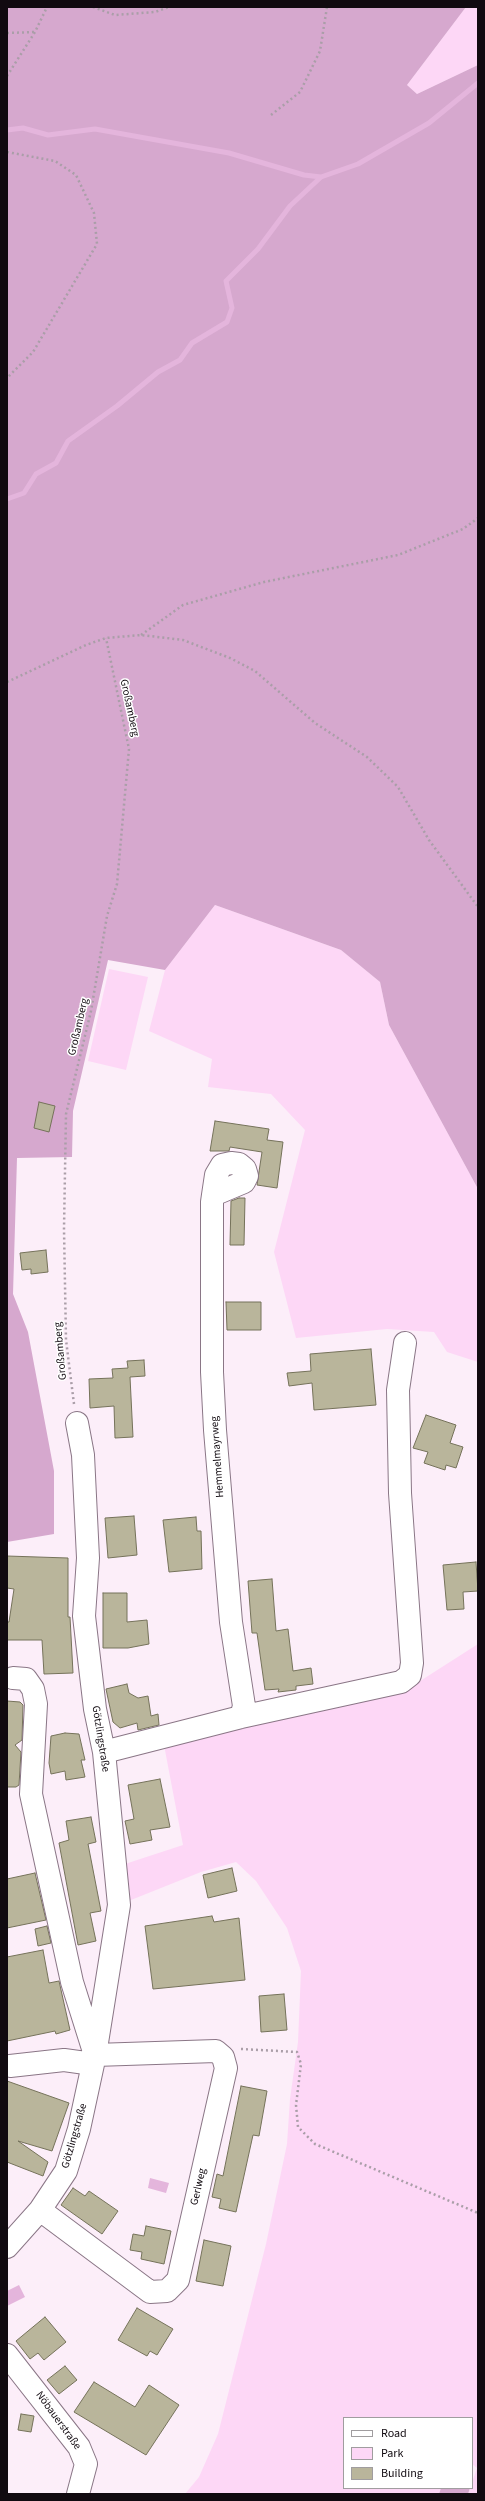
<!DOCTYPE html>
<meta charset="utf-8">
<style>
body{margin:0}
#map{position:relative;width:485px;height:2501px;overflow:hidden;background:#fceef9;font-family:"Source Sans 3",sans-serif}
canvas{display:block}
.frame{position:absolute;inset:0;border:8px solid #110a10;pointer-events:none}
.legend{position:absolute;left:343px;top:2417px;width:130px;height:72px;box-sizing:border-box;background:#fff;border:1px solid #a09d9f;margin:0;padding:5px 7px;list-style:none;font-size:12px;color:#110a10}
.legend li{display:flex;align-items:center;gap:8px;height:20px}
.legend b{width:20px;border:1px solid #a09d9f}
</style>
<div id="map">
<canvas width="485" height="2501"></canvas>
<div class="frame"></div>
<ul class="legend">
<li><b style="height:5px;background:#fff"></b>Road</li>
<li><b style="height:11px;background:#fdd7f6"></b>Park</li>
<li><b style="height:11px;background:#b9b59b"></b>Building</li>
</ul>
</div>
<script>
const ctx = document.querySelector('canvas').getContext('2d');
ctx.lineJoin = 'round';
function fillPath(path, color) {
  ctx.fillStyle = color;
  ctx.fill(path, 'evenodd');
}
function shape(rows) {
  const path = new Path2D();
  for (const r of rows) {
    path.moveTo(r[0], r[1]);
    for (let i = 2; i < r.length; i += 2) path.lineTo(r[i], r[i + 1]);
  }
  return path;
}
function strokePath(path, color, width, dash) {
  ctx.strokeStyle = color;
  ctx.lineWidth = width;
  ctx.lineCap = dash ? 'butt' : 'round';
  ctx.setLineDash(dash || []);
  ctx.stroke(path);
}
function drawText(font, color, halo, rows, align = 'center') {
  ctx.font = font + ' "Source Sans 3",sans-serif';
  ctx.lineWidth = 3;
  ctx.setLineDash([]);
  ctx.textBaseline = 'middle';
  ctx.strokeStyle = halo;
  ctx.fillStyle = color;
  for (const [text, x, y, turn = 0] of rows) {
    ctx.save();
    ctx.translate(x, y);
    ctx.rotate((+turn || 0) * Math.PI / 180);
    ctx.textAlign = isNaN(turn) ? turn : align;
    if (halo) ctx.strokeText(text, 0, 0);
    ctx.fillText(text, 0, 0);
    ctx.restore();
  }
}
const green = shape([
 [466,7,478,7,478,65,417,94,407,85],
 [215,905,341,950,380,982,389,1025,478,1189,478,1362,447,1352,434,1332,387,1329,296,1338,274,1252,305,1130,271,1094,208,1087,212,1059,149,1031,165,970],
 [109,969,148,977,126,1070,88,1061],
 [478,1644,478,2494,468,2494,477,2468,472,2464,472,2418,344,2418,344,2488,441,2488,439,2494,185,2494,199,2477,218,2434,266,2244,287,2144,290,2099,298,2042,301,1971,287,1928,256,1881,236,1862,201,1872,126,1902,125,1864,183,1845,164,1745,417,1683]
]);
const forest = shape([
 [7,7,466,7,407,85,417,94,478,65,478,1189,389,1025,380,982,341,950,215,905,165,970,108,960,73,1111,72,1157,17,1158,13,1294,28,1332,54,1471,54,1534,7,1542],
 [441,2488,470,2488,468,2494,439,2494]
]);
const water = shape([
 [150,2178,169,2183,166,2193,148,2188],
 [19,2285,25,2297,7,2306,7,2291]
]);
const stream = shape([
 [7,130,23,128,48,135,95,129,229,153,304,175,321,177],
 [7,499,24,493,36,474,56,463,68,441,117,406,158,372,180,360,192,343,227,322,232,308,226,281,258,249,290,206,321,177,358,164,429,123,478,83]
]);
const building = shape([
 [39,1102,55,1106,49,1132,34,1128,39,1102],
 [215,1121,269,1129,267,1140,283,1142,277,1188,257,1185,262,1152,230,1147,229,1151,210,1151,215,1121],
 [239,1198,245,1198,244,1245,230,1245,231,1201,239,1198],
 [46,1250,48,1272,31,1274,31,1269,22,1270,20,1253,46,1250],
 [226,1302,261,1302,261,1330,227,1330,226,1302],
 [371,1349,376,1405,314,1410,312,1383,289,1386,287,1373,311,1371,310,1354,371,1349],
 [144,1360,145,1376,130,1377,133,1437,115,1438,114,1406,90,1408,89,1379,113,1378,112,1369,128,1368,127,1361,144,1360],
 [426,1415,456,1425,450,1443,463,1447,456,1468,446,1465,445,1470,424,1463,428,1452,413,1448,426,1415],
 [134,1516,137,1555,108,1558,105,1518,134,1516],
 [196,1517,197,1531,201,1531,202,1569,169,1572,163,1520,196,1517],
 [7,1556,68,1558,68,1617,70,1617,73,1673,44,1674,42,1640,7,1640,7,1622,9,1622,14,1589,7,1588,7,1556],
 [476,1562,478,1591,463,1592,464,1609,447,1610,443,1565,476,1562],
 [272,1579,276,1631,288,1629,293,1671,311,1668,313,1684,296,1686,296,1690,278,1692,279,1689,265,1690,257,1633,252,1633,248,1581,272,1579],
 [103,1593,127,1593,127,1622,147,1620,149,1644,128,1648,103,1648,103,1593],
 [127,1684,129,1693,138,1698,148,1696,151,1716,158,1714,159,1725,138,1730,137,1723,120,1728,113,1722,106,1689,127,1684],
 [7,1701,20,1702,23,1705,22,1740,15,1745,21,1752,19,1785,16,1787,7,1787,7,1701],
 [65,1733,79,1734,85,1760,81,1760,85,1777,66,1780,65,1771,51,1774,49,1763,51,1736,65,1733],
 [160,1779,170,1827,150,1830,152,1840,130,1844,125,1821,134,1819,128,1785,160,1779],
 [91,1817,96,1842,88,1844,101,1911,90,1913,96,1941,78,1945,59,1843,69,1840,66,1821,91,1817],
 [232,1868,237,1891,208,1898,203,1875,232,1868],
 [35,1873,46,1920,7,1928,7,1879,35,1873],
 [212,1916,214,1922,239,1918,245,1980,153,1989,145,1926,212,1916],
 [47,1926,51,1943,38,1946,35,1929,47,1926],
 [43,1950,49,1983,59,1981,70,2030,56,2034,55,2031,7,2041,7,1957,43,1950],
 [284,1994,287,2030,261,2032,259,1996,284,1994],
 [7,2081,69,2103,52,2151,18,2141,48,2162,43,2176,7,2162,7,2081],
 [241,2086,267,2091,259,2136,253,2135,236,2212,219,2208,221,2199,212,2197,217,2174,223,2176,241,2086],
 [73,2188,85,2196,89,2191,118,2211,102,2234,61,2205,73,2188],
 [146,2226,171,2231,164,2264,141,2259,142,2252,130,2250,133,2234,144,2236,146,2226],
 [204,2240,231,2246,223,2286,196,2281,204,2240],
 [137,2308,173,2329,157,2355,150,2351,147,2356,118,2340,137,2308],
 [45,2317,66,2342,44,2360,38,2353,30,2359,16,2341,45,2317],
 [65,2366,77,2380,59,2394,47,2380,65,2366],
 [94,2382,135,2407,149,2385,179,2405,146,2455,74,2412,94,2382],
 [21,2414,34,2416,31,2432,18,2430,21,2414]
]);
const path = shape([
 [93,7,115,15,155,12,169,7],
 [7,33,35,32],
 [7,76,35,32,47,7],
 [271,115,300,92,320,51,327,7],
 [7,152,55,161,76,175,94,213,97,244,33,352,7,378],
 [141,635,183,605,264,582,398,555,463,529,478,518],
 [7,682,86,645,106,638,141,635,183,640,230,658,255,671,315,723,367,757,398,787,429,840,478,907],
 [74,1404,66,1340,64,1229,66,1114,91,1011,107,916,117,884,129,749,106,638],
 [241,2049,297,2052,301,2064,296,2105,298,2127,315,2144,478,2213]
]);
const minor = shape([
 [213,1195,244,1182,247,1176,245,1169,239,1164,231,1163,222,1165,216,1175,213,1195,212,1202,212,1372,215,1430,231,1622,244,1706,241,1717],
 [13,1678,26,1679,33,1689,36,1704,31,1794,72,1982,95,2055,216,2051,223,2057,226,2068,178,2280,167,2291,150,2292,40,2210],
 [104,1752,241,1717,401,1682,410,1675,412,1663,400,1493,398,1390,405,1343],
 [10,2066,64,2060,93,2064],
 [7,2247,40,2210,66,2171,79,2129,95,2055,119,1905,104,1752,95,1709,84,1616,88,1558,83,1455,77,1423],
 [7,2355,79,2447,86,2464,78,2494]
]);
const streetNames = [
 ["Großamberg",129,708,78],
 ["Großamberg",79,1027,-77],
 ["Großamberg",61,1351,-95],
 ["Hemmelmayrweg",218,1457,-94],
 ["Götzlingstraße",100,1739,81],
 ["Götzlingstraße",75,2136,-74],
 ["Gerlweg",199,2187,-77],
 ["Nöbauerstraße",58,2421,54]
];
fillPath(green, '#fdd7f6');
fillPath(forest, '#d6a8ce');
fillPath(water, '#e4b5dc');
strokePath(stream, '#e4b5dc', 5);
fillPath(building, '#b9b59b');
strokePath(building, '#75725a', 1);
strokePath(minor, '#8a7686', 24);
strokePath(path, '#aa9ea8', 2.5, [2, 3]);
strokePath(minor, '#fff', 22);
drawText('11px', '#110a10', '#fff', streetNames);
</script>
